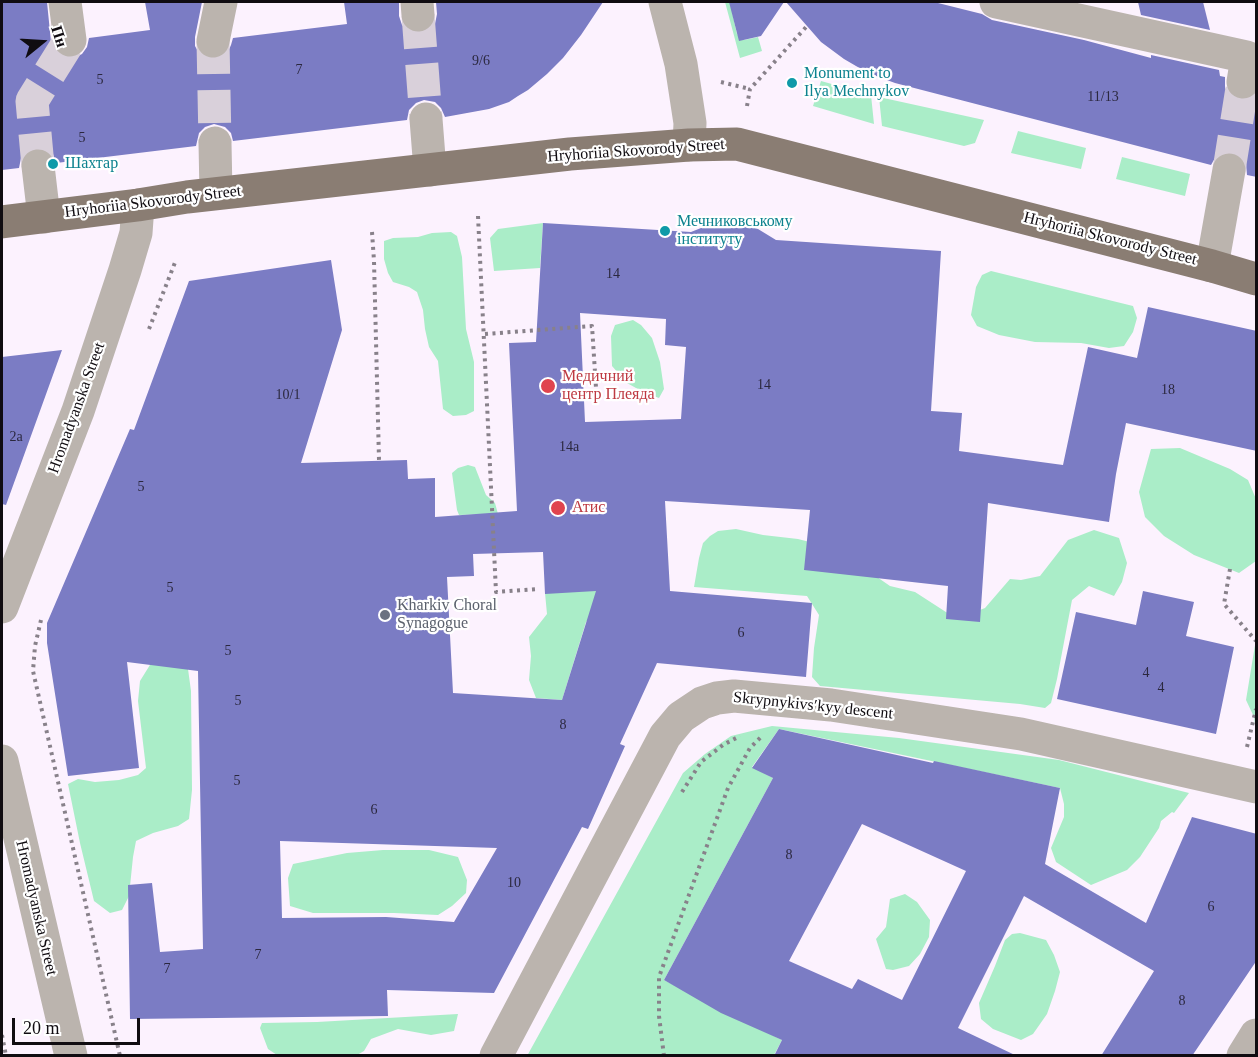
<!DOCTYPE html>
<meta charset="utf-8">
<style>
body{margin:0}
#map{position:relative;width:1258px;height:1057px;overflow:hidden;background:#fcf2fe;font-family:Georgia,serif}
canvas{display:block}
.frame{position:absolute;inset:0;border:3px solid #100c11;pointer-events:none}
.north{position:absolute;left:12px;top:12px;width:60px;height:60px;-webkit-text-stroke:4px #fff;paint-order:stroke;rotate:72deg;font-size:16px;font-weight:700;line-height:24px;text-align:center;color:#100c11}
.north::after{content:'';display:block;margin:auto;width:21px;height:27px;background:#100c11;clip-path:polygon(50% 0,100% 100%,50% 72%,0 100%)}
.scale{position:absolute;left:12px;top:1018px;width:128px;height:27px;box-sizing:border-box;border:3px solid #100c11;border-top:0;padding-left:8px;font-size:18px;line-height:21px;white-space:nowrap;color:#100c11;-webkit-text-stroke:4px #fff;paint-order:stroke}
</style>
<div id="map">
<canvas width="1258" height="1057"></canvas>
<div class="frame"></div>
<div class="north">Пн</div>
<div class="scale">20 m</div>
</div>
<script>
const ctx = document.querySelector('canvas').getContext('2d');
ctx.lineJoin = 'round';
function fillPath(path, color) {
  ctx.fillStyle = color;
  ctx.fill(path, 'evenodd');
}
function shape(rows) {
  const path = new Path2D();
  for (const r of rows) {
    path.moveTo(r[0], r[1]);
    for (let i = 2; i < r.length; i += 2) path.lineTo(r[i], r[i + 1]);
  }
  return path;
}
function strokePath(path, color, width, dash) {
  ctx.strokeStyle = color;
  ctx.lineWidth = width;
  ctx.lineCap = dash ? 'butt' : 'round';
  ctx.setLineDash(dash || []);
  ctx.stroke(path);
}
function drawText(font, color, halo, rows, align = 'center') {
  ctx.font = font + ' Georgia,serif';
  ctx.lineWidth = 4.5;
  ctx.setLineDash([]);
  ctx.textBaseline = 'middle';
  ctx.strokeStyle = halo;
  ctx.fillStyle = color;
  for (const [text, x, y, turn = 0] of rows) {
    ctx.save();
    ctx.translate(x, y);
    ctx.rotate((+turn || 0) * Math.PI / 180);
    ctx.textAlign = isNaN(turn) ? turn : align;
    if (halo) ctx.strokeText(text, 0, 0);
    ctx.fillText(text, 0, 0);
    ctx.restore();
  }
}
const green = shape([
 [725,2,742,2,735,4,732,12,737,34,744,40,758,37,762,51,740,58],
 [821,81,871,95,874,124,813,106],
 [879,97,984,120,975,143,964,146,882,126],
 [1018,131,1086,148,1081,169,1011,153],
 [1122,157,1190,174,1185,196,1116,179],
 [543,223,540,268,494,271,490,238,498,229],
 [451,232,457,236,462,257,466,329,474,362,474,411,466,415,453,416,443,409,438,361,429,347,425,329,423,310,417,292,409,287,393,282,388,273,384,259,384,241,393,238,418,237,432,233],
 [991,271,1133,306,1137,318,1133,332,1124,346,1109,348,1081,343,1035,342,999,335,977,326,971,315,976,287,982,275],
 [633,320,641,325,652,338,660,362,664,389,659,398,645,393,627,383,612,366,611,336,615,325],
 [1180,448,1230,469,1248,480,1256,499,1256,561,1239,573,1194,555,1164,536,1145,517,1139,492,1151,449],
 [468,465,475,467,486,495,495,503,498,514,459,515,457,510,452,473,458,468],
 [736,529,763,535,798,539,825,546,861,566,890,586,915,592,949,614,967,615,985,608,1010,579,1021,580,1040,576,1068,540,1094,530,1119,538,1127,563,1122,582,1114,596,1089,586,1072,600,1057,679,1051,703,1045,708,1020,704,820,686,812,677,814,648,819,615,807,596,694,587,699,558,703,543,710,536,718,531],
 [549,577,616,591,586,622,562,700,536,698,529,680,531,656,529,637,547,614,545,593],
 [1256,639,1256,732,1254,717,1246,700],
 [158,652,188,669,191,691,192,790,189,819,178,826,153,833,136,841,133,857,129,896,122,910,110,913,94,901,80,843,68,784,78,779,95,782,119,780,138,775,146,768,138,701,140,681],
 [772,726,899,738,1059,760,1189,793,1174,813,1172,812,1161,821,1159,828,1140,857,1127,870,1091,885,1056,862,1051,848,1064,817,1064,804,1060,788,779,729,752,767,773,778,664,980,782,1040,774,1055,527,1056,683,773,705,754,731,736],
 [383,850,429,850,458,857,467,880,466,893,452,906,438,915,394,913,313,913,290,906,288,878,293,864,347,853],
 [905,894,917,902,930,920,929,937,920,954,909,966,893,970,886,969,876,939,886,927,890,899],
 [1020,933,1046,940,1054,955,1060,972,1055,991,1047,1014,1033,1034,1021,1040,993,1029,981,1019,979,1003,995,966,1005,940,1012,934],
 [458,1014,454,1031,431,1035,398,1029,371,1039,364,1051,357,1055,277,1055,268,1049,260,1028,262,1023,317,1022]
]);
const building = shape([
 [2,2,47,2,51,42,55,51,62,57,72,59,82,54,87,47,89,38,150,30,145,2,202,2,195,37,195,46,200,55,210,59,218,59,227,54,231,45,233,38,347,24,344,2,399,2,399,16,402,25,409,32,419,34,428,31,435,24,437,14,436,2,603,2,581,35,563,58,547,74,528,90,518,96,509,102,489,109,445,117,441,108,435,102,424,100,416,103,409,110,407,120,233,141,231,133,225,127,214,124,205,127,199,133,196,146,56,163,53,154,46,149,35,148,27,151,21,158,19,168,2,170],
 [729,2,784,2,761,36,739,41],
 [786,2,934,2,982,14,992,20,1084,40,1151,58,1151,55,1219,70,1220,76,1225,77,1225,88,1232,97,1241,101,1249,100,1257,95,1257,177,1247,175,1246,163,1241,155,1233,152,1222,153,1215,158,1211,165,895,83,868,73,844,59,821,42],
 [1138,2,1203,2,1210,30,1141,15],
 [716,222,735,222,758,229,776,240,941,251,931,411,962,413,959,451,1063,465,1088,347,1137,358,1148,307,1257,331,1257,451,1126,423,1116,474,1109,522,988,503,980,622,946,619,948,586,804,570,810,510,665,501,670,591,812,603,806,677,657,663,620,744,625,746,588,829,582,827,494,993,387,990,388,1016,130,1019,128,885,152,883,160,952,203,949,198,671,127,662,139,768,68,776,47,643,47,623,130,429,134,430,189,281,331,260,342,330,301,463,407,460,408,479,435,478,435,517,517,511,509,343,536,342,543,223,691,232],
 [580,313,666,319,665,345,686,347,681,419,585,422],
 [543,552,545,594,596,591,562,700,453,693,447,577,474,576,473,554],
 [280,841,497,848,454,922,386,917,282,918],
 [62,350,6,505,2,504,2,357],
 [1143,591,1194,602,1186,636,1234,647,1216,734,1057,699,1076,612,1136,625],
 [779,729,933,763,934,761,1060,788,1045,864,1146,923,1192,817,1257,834,1257,960,1192,1056,1101,1056,1154,971,1024,896,958,1028,1017,1056,774,1056,782,1040,721,1013,664,980,773,778,752,768],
 [862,824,966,871,902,1000,858,979,852,989,789,961]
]);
const minorTunnel = shape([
 [418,15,426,119],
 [213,41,215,143],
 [38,166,32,101,70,40],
 [1229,170,1243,82]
]);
const path = shape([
 [721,82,750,89],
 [747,106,750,89,807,26],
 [478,216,496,592,538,589],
 [372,232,374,261,379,460],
 [149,329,176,260],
 [485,334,592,326,597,403],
 [1230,569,1224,604,1256,641],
 [41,620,35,646,33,671,120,1056],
 [1247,747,1256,709],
 [682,792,701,762,723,745,740,736],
 [2,1035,6,1056],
 [664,1056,659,1016,659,977,728,788,750,748,761,737]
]);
const minor = shape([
 [65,2,70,40],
 [417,2,418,15],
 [665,2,681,64,690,123,689,145],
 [996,2,1247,57,1243,82],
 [213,41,221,2],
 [426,119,430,170],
 [215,143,216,193],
 [38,166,44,217],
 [1212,266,1229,170],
 [2,607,78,411,125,270,136,233,138,205],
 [2,761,71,1056],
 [496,1056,665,736,681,717,702,703,717,698,734,696,831,705,1021,734,1256,787],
 [1243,1056,1256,1035]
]);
const major = shape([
 [2,222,138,205,187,197,570,154,689,145,737,144,1212,266,1256,279]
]);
const markers = [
 [792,83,6,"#0f9aa8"],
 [53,164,6,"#0f9aa8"],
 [665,231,6,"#0f9aa8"],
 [548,386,8,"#e0444e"],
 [558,508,8,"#e0444e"],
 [385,615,6,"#6b7280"]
];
const numberNames = [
 ["9/6",481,61],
 ["7",299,70],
 ["5",100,80],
 ["11/13",1103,97],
 ["5",82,138],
 ["14",613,274],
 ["14",764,385],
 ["18",1168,390],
 ["10/1",288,395],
 ["2а",16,437],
 ["14а",569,447],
 ["5",141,487],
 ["5",170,588],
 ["6",741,633],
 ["5",228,651],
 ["4",1146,673],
 ["4",1161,688],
 ["5",238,701],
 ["8",563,725],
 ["5",237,781],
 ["6",374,810],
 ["8",789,855],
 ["10",514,883],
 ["6",1211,907],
 ["7",258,955],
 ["7",167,969],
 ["8",1182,1001]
];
const cultureNames = [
 ["Monument to",804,74],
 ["Ilya Mechnykov",804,92],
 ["Шахтар",65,164],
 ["Мечниковському",677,222],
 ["інституту",677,240]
];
const streetNames = [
 ["Hryhoriia Skovorody Street",636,151,-4],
 ["Hryhoriia Skovorody Street",153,202,-7],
 ["Hryhoriia Skovorody Street",1110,239,14],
 ["Hromadyanska Street",77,408,-70],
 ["Skrypnykivsʹkyy descent",813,706,6],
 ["Hromadyanska Street",36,908,77]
];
const healthNames = [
 ["Медичний",562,377],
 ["центр Плеяда",562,395],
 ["Атис",572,508]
];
const worshipNames = [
 ["Kharkiv Choral",397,606],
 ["Synagogue",397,624]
];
fillPath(green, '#aaedc8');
fillPath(building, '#7b7cc4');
strokePath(minorTunnel, '#d9d0da', 33, [33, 16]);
strokePath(path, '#88818a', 4, [3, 4.5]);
strokePath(minor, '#bbb4ae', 33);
strokePath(major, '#8a7d73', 33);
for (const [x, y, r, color] of markers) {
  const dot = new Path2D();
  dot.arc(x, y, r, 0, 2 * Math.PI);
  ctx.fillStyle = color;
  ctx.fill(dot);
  strokePath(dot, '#fff', 2);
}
drawText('14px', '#2b283e', null, numberNames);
drawText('16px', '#0d838f', '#fff', cultureNames, 'left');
drawText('16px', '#100c11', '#fff', streetNames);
drawText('16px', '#be3a42', '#fff', healthNames, 'left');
drawText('16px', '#5b616d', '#fff', worshipNames, 'left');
</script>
